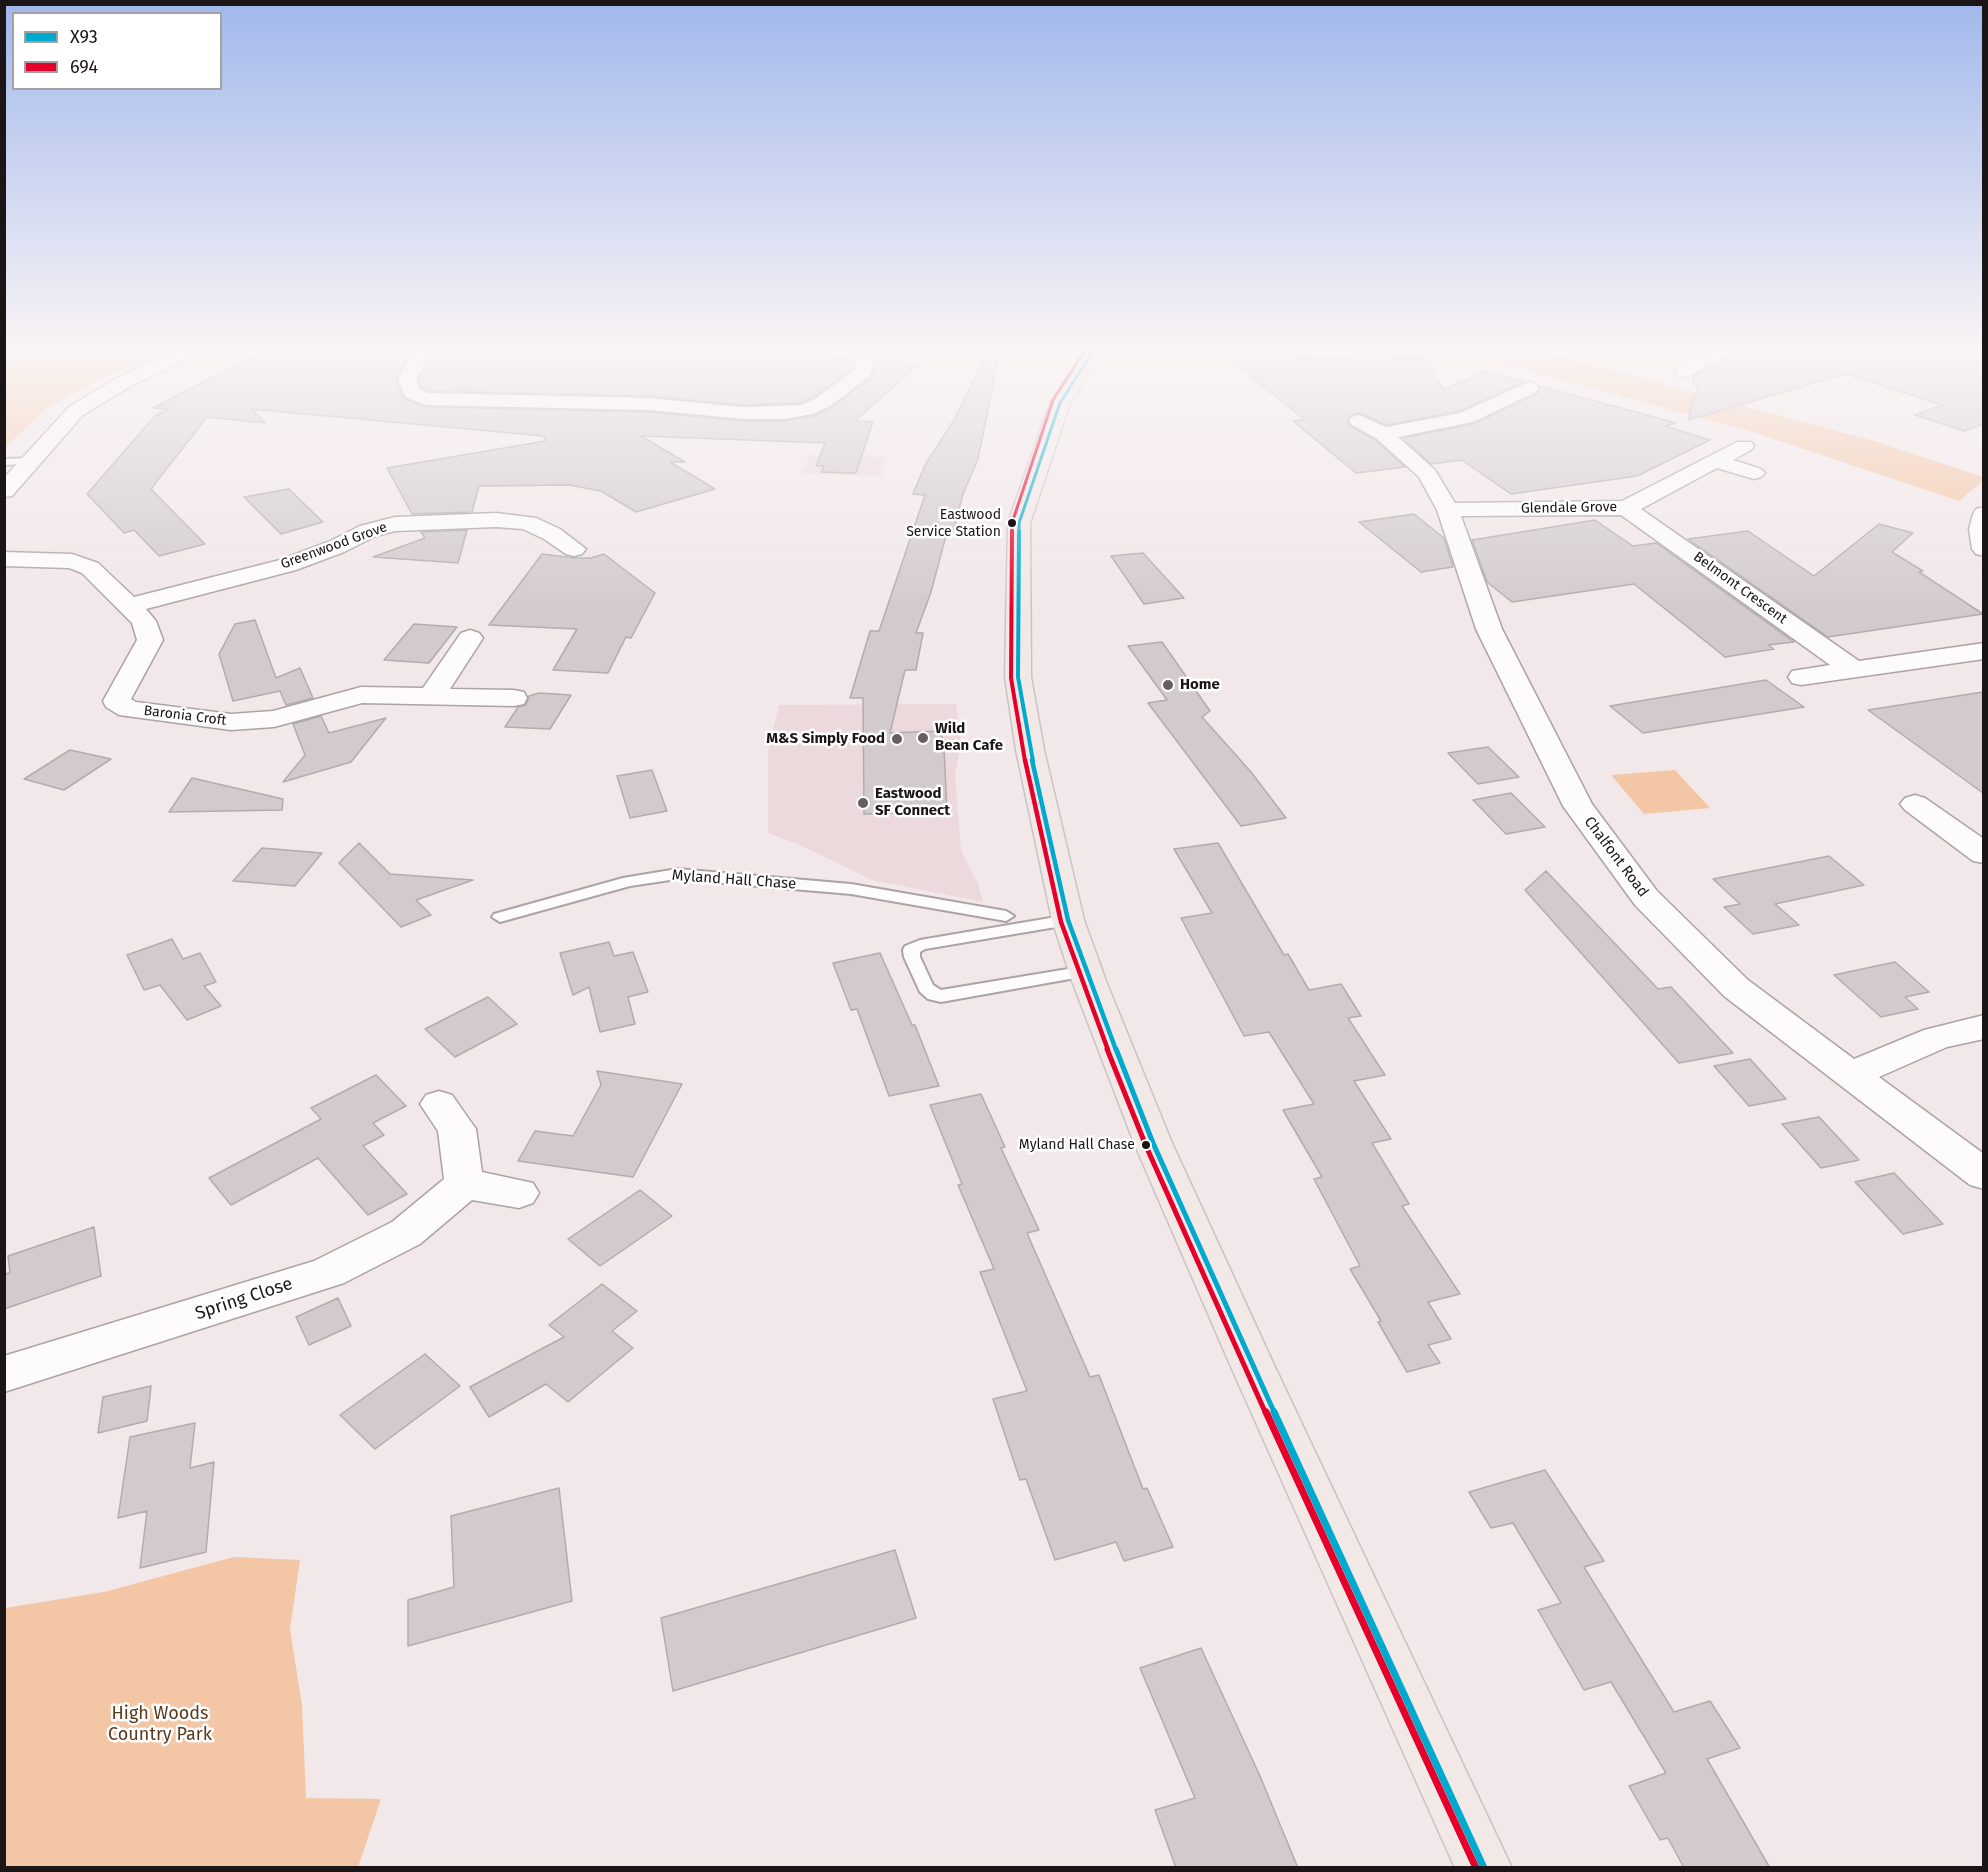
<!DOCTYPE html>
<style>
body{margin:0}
#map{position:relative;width:1988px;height:1872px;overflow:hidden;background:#f2e7e9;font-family:"Fira Sans",sans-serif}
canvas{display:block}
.frame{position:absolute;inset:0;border:6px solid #1c1517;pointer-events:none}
.legend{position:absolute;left:12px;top:12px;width:210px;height:78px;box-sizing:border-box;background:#fff;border:2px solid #a4a1a2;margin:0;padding:8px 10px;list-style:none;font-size:18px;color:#1c1517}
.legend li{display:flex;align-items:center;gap:12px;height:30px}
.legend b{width:30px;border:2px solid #a4a1a2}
</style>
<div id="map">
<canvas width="1988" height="1872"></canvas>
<div class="frame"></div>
<ul class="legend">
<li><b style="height:8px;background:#00a9ce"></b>X93</li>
<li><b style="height:8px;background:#e4002b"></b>694</li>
</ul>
</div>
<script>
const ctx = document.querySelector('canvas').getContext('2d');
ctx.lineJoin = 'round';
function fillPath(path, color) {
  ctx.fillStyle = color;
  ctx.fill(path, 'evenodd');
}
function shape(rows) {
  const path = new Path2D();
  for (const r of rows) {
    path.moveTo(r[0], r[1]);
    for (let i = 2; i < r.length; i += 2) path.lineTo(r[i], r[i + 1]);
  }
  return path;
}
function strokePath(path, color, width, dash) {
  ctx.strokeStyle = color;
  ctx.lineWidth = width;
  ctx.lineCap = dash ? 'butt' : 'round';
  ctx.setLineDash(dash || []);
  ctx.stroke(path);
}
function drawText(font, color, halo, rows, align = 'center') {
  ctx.font = font + ' "Fira Sans",sans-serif';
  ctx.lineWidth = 5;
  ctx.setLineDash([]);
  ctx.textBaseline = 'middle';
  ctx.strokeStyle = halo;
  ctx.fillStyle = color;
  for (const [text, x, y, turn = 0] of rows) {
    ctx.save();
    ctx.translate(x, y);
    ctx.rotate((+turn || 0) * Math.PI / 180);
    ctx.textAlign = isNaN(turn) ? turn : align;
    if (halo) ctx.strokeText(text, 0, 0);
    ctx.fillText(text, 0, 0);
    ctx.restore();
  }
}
const built = shape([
 [810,455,886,457,881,477,801,473],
 [956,704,961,744,955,774,961,851,978,884,983,902,872,880,798,844,768,833,768,751,779,705]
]);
const green = shape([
 [7,350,164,350,83,387,46,409,5,448,4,353],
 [1509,350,1536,350,1874,441,1983,477,1983,481,1959,501,1756,433,1493,361,1493,357],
 [1675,770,1710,808,1644,814,1611,775],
 [234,1557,300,1560,290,1629,302,1706,306,1798,381,1799,358,1867,5,1867,5,1608,104,1592]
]);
const building = shape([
 [266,350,411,350,396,381,404,399,425,407,649,412,743,421,784,421,814,416,831,408,871,378,876,365,873,360,918,365,855,421,873,422,856,473,821,472,824,466,816,466,825,443,641,436,685,462,670,462,715,489,636,512,601,491,569,485,479,486,472,512,412,514,387,468,545,441,544,436,251,409,266,423,207,417,151,489,205,544,159,556,134,530,124,533,87,494,154,417,167,409,153,408,266,350],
 [434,350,783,350,822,354,846,360,853,365,852,369,815,396,800,403,743,405,649,396,428,391,422,388,418,380,434,350],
 [989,350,1000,350,978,459,963,494,953,532,947,532,931,592,916,633,923,633,916,670,905,670,890,733,941,731,944,748,947,812,864,814,863,698,850,698,870,631,879,631,925,495,913,494,925,465,954,420,989,350],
 [1217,350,1290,350,1291,355,1316,356,1317,359,1390,360,1388,355,1426,356,1443,390,1485,371,1524,382,1459,411,1386,425,1360,413,1351,415,1347,421,1350,426,1375,440,1405,467,1356,473,1293,421,1305,420,1217,350],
 [1736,350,1960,350,1983,358,1983,424,1964,431,1915,415,1942,405,1846,374,1688,420,1698,386,1693,384,1694,376,1732,356,1736,350],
 [1540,386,1676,423,1665,426,1710,440,1637,476,1511,494,1462,460,1431,464,1403,438,1474,424,1537,394,1540,386],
 [289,489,323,522,281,534,244,497,289,489],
 [1414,514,1444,538,1453,567,1421,572,1359,522,1414,514],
 [1595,520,1633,546,1656,543,1794,642,1768,645,1774,649,1725,657,1634,584,1512,602,1487,582,1472,540,1595,520],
 [1879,524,1913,533,1892,552,1923,571,1919,572,1983,614,1828,637,1688,539,1748,531,1814,576,1879,524],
 [467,530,458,563,373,557,425,538,421,532,467,530],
 [1143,553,1184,598,1144,604,1111,556,1143,553],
 [542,554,575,558,591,558,604,554,655,593,631,638,626,637,608,673,553,670,577,629,489,625,542,554],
 [255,620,276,678,300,668,313,698,286,705,280,691,233,701,219,654,235,624,255,620],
 [414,624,457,627,429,663,384,660,414,624],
 [1162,642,1210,711,1202,717,1251,772,1286,818,1241,826,1148,703,1167,700,1128,646,1162,642],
 [1766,680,1804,707,1643,733,1610,706,1766,680],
 [1983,692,1983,793,1868,710,1983,692],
 [539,693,571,695,550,729,505,727,518,707,526,705,529,696,539,693],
 [321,716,329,733,386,718,351,762,283,782,305,755,293,724,321,716],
 [1488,747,1519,777,1478,784,1448,753,1488,747],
 [70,750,111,759,64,790,24,779,70,750],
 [652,770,667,811,630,818,617,776,652,770],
 [192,778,283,799,282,810,169,812,192,778],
 [1511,793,1545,827,1506,834,1473,800,1511,793],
 [359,843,390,874,473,880,416,900,431,915,401,927,339,863,359,843],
 [1218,843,1284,955,1288,954,1309,990,1341,984,1361,1016,1348,1018,1385,1075,1354,1081,1391,1139,1372,1143,1409,1204,1402,1206,1460,1294,1428,1302,1451,1339,1428,1345,1440,1363,1407,1372,1378,1322,1381,1321,1350,1269,1360,1266,1314,1179,1322,1177,1283,1110,1314,1104,1269,1032,1244,1036,1181,918,1212,913,1174,849,1218,843],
 [262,848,322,853,295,886,233,881,262,848],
 [1829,856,1864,885,1775,904,1799,925,1753,934,1724,907,1740,904,1713,879,1829,856],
 [1546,871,1658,989,1671,987,1733,1053,1679,1063,1525,890,1546,871],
 [172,939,183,959,200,953,216,982,204,986,221,1006,187,1020,160,985,144,990,127,955,172,939],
 [609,942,614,956,633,952,648,992,628,997,635,1024,600,1032,589,987,573,995,560,953,609,942],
 [880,953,912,1025,915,1025,939,1086,889,1096,857,1009,851,1010,833,963,880,953],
 [1895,962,1929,992,1905,997,1918,1009,1881,1017,1834,975,1895,962],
 [488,997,517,1024,455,1057,425,1029,488,997],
 [1750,1059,1786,1099,1749,1106,1714,1066,1750,1059],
 [597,1071,682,1084,633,1177,518,1161,535,1131,573,1136,601,1085,597,1071],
 [376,1075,406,1106,373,1123,384,1135,363,1146,407,1194,368,1215,318,1158,231,1205,209,1178,321,1119,311,1108,376,1075],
 [981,1094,1005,1147,1001,1148,1039,1230,1027,1233,1090,1377,1099,1375,1143,1489,1147,1488,1173,1547,1124,1561,1116,1542,1055,1560,1026,1479,1020,1480,993,1399,1027,1391,980,1272,994,1269,958,1185,962,1184,930,1105,981,1094],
 [1819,1117,1859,1160,1821,1168,1782,1124,1819,1117],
 [1894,1173,1943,1224,1903,1234,1855,1182,1894,1173],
 [640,1190,672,1216,600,1266,568,1239,640,1190],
 [94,1227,101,1276,4,1309,4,1274,10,1273,8,1256,94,1227],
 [602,1284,637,1311,612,1331,633,1348,568,1402,546,1384,489,1417,470,1387,564,1337,549,1325,602,1284],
 [338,1298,351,1326,309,1345,296,1317,338,1298],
 [425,1354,460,1386,375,1449,340,1415,425,1354],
 [151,1386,147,1421,98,1433,103,1397,151,1386],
 [195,1423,190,1468,214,1462,206,1552,140,1568,147,1511,118,1518,130,1437,195,1423],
 [1545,1470,1604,1561,1584,1567,1674,1712,1710,1701,1740,1748,1707,1759,1770,1868,1684,1868,1668,1838,1660,1840,1629,1786,1666,1773,1611,1682,1584,1690,1538,1610,1561,1603,1513,1523,1491,1528,1469,1492,1545,1470],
 [559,1488,572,1601,408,1646,408,1600,454,1587,451,1516,559,1488],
 [895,1550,916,1618,673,1691,661,1618,895,1550],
 [1201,1648,1260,1776,1298,1868,1176,1868,1155,1810,1195,1798,1140,1668,1201,1648]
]);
const service = shape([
 [34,458,38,459,38,463,4,465,4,459,34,458],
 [677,869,851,884,1006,911,1014,916,1006,921,851,894,677,879,630,886,500,922,492,917,494,914,623,878,677,869],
 [1068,915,1076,920,1074,924,925,949,920,952,920,957,933,985,941,990,1086,966,1092,967,1094,971,1092,975,941,1002,928,999,920,992,904,957,903,950,905,946,920,940,1068,915]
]);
const minor = shape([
 [177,350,201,350,198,354,129,387,83,415,12,496,4,497,4,478,69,407,115,379,177,350],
 [414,350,432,350,416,380,420,390,428,393,649,398,743,407,801,405,816,398,854,370,856,364,847,358,825,354,822,350,860,350,874,364,870,376,830,406,813,414,784,419,743,419,649,410,425,405,405,397,398,380,414,350],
 [1711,350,1734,350,1731,354,1691,375,1684,377,1677,375,1675,371,1677,367,1711,350],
 [1529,382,1536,384,1538,388,1536,392,1473,422,1398,437,1435,470,1455,503,1622,501,1737,442,1751,442,1754,446,1751,450,1733,460,1761,469,1765,473,1761,477,1754,479,1717,468,1641,509,1859,661,1984,643,1984,659,1801,685,1792,683,1788,677,1792,671,1830,665,1621,515,1461,516,1502,629,1592,804,1657,891,1748,980,1854,1059,1924,1030,1984,1015,1984,1039,1947,1047,1879,1077,1984,1154,1984,1189,1970,1185,1724,996,1635,905,1563,806,1476,629,1437,510,1419,477,1376,438,1352,425,1349,421,1352,417,1359,415,1386,427,1460,413,1529,382],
 [1984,507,1984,556,1976,554,1972,549,1969,529,1973,514,1976,509,1984,507],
 [496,513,536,518,560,529,586,549,582,554,574,556,566,554,544,539,523,529,496,527,395,531,376,536,344,552,296,570,146,609,156,621,163,640,131,699,136,702,231,714,273,711,361,687,423,688,461,633,470,630,479,633,483,638,450,689,514,690,524,692,527,698,524,704,514,706,362,703,274,727,231,730,119,715,106,707,103,701,137,640,132,623,82,573,69,568,4,566,4,552,72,554,98,563,134,597,280,560,328,542,360,526,395,517,496,513],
 [1915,795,1925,798,1984,839,1984,863,1973,861,1905,810,1900,804,1905,798,1915,795],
 [439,1091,452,1095,476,1129,482,1172,533,1183,539,1193,533,1203,519,1208,472,1200,420,1244,344,1283,4,1392,4,1356,314,1261,392,1222,444,1179,438,1131,420,1104,426,1095,439,1091]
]);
const primary = shape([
 [1085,350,1103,350,1070,403,1030,523,1031,677,1044,750,1084,920,1106,981,1172,1143,1275,1367,1512,1868,1455,1868,1231,1367,1134,1143,1072,981,1052,920,1016,750,1005,677,1008,523,1050,403,1085,350]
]);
const bus1Far4 = shape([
 [1019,532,1019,523,1060,403,1094,350]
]);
const bus1Far3 = shape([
 [1019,531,1018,677,1033,761]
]);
const bus1Far2 = shape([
 [1032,760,1068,920,1116,1050]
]);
const bus1Far1 = shape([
 [1116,1049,1153,1143,1275,1414]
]);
const bus1 = shape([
 [1274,1412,1484,1868]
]);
const bus2Far4 = shape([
 [1012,532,1012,523,1053,400,1085,350]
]);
const bus2Far3 = shape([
 [1012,531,1011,678,1025,761]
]);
const bus2Far2 = shape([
 [1025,760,1061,922,1108,1050]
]);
const bus2Far1 = shape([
 [1107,1049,1146,1146,1266,1414]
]);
const bus2 = shape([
 [1266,1412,1476,1868]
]);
const markers = [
 [1012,523,5,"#1c1517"],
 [1168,685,6,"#675e60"],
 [923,738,6,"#675e60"],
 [897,739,6,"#675e60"],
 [863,803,6,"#675e60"],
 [1146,1145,5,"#1c1517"]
];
const farStreetnames = [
 ["Glendale Grove",1569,508,-1],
 ["Greenwood Grove",334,546,-20],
 ["Belmont Crescent",1740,588,36],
 ["Baronia Croft",185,716,7]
];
const busNames = [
 ["Eastwood",1001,515],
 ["Service Station",1001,532],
 ["Myland Hall Chase",1135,1145]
];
const poiNames = [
 ["Home",1180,685],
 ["Wild",935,729],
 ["Bean Cafe",935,746],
 ["M&S Simply Food",885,739,"right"],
 ["Eastwood",875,794],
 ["SF Connect",875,811]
];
const streetNames = [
 ["Chalfont Road",1616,857,53],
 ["Myland Hall Chase",734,880,4]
];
const nearStreetnames = [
 ["Spring Close",244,1299,-18]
];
const nearParknames = [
 ["High Woods",160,1714],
 ["Country Park",160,1735]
];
fillPath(built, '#ecd9dc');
fillPath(green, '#f3c6a5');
fillPath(building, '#d2cacd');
strokePath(building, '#b3abae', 1.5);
strokePath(service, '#aba3a5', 4);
strokePath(minor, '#aba3a5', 3);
strokePath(primary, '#c8c3c4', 3);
fillPath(service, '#fdfbfc');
fillPath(minor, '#fdfbfc');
fillPath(primary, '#f2e9e7');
strokePath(bus1Far4, '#00a9ce', 3);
strokePath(bus1Far3, '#00a9ce', 4);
strokePath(bus1Far2, '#00a9ce', 4.5);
strokePath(bus1Far1, '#00a9ce', 5);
strokePath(bus1, '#00a9ce', 7);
strokePath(bus2Far4, '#e4002b', 3);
strokePath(bus2Far3, '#e4002b', 4);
strokePath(bus2Far2, '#e4002b', 4.5);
strokePath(bus2Far1, '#e4002b', 5);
strokePath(bus2, '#e4002b', 7);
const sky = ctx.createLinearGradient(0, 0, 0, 612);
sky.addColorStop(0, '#a1b8ec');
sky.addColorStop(0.57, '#f9f4f5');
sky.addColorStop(1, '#f9f4f500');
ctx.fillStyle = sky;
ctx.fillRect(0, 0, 1988, 612);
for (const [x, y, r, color] of markers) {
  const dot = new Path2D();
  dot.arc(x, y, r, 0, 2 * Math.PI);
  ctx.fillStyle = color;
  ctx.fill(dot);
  strokePath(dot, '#fff', 2);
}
drawText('14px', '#1c1517', '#fff', farStreetnames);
drawText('14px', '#1c1517', '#fff', busNames, 'right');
drawText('bold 15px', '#1c1517', '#fff', poiNames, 'left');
drawText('15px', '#1c1517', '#fff', streetNames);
drawText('18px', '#1c1517', '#fff', nearStreetnames);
drawText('18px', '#5b3a1c', '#fff', nearParknames);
</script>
